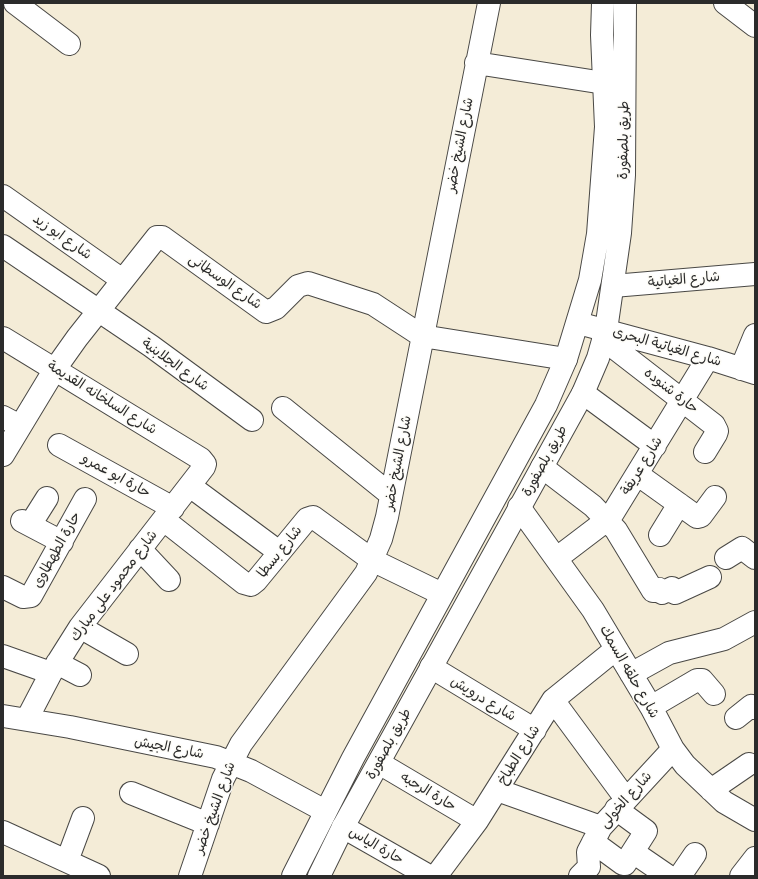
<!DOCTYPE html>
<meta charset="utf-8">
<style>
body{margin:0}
#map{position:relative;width:758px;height:879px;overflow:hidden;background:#f4ecd7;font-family:Caveat,sans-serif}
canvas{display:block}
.frame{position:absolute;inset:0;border:4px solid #2b2b2b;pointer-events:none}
</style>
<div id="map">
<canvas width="758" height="879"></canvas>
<div class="frame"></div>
</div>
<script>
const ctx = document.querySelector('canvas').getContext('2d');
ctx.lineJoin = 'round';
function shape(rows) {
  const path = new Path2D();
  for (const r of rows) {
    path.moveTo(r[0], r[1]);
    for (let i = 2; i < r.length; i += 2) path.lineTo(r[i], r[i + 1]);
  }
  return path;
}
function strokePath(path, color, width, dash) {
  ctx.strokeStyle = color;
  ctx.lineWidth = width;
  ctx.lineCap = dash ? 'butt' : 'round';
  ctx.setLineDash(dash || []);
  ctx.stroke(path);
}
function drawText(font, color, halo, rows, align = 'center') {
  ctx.font = font + ' Caveat,"Playpen Sans Arabic",sans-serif';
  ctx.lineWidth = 3;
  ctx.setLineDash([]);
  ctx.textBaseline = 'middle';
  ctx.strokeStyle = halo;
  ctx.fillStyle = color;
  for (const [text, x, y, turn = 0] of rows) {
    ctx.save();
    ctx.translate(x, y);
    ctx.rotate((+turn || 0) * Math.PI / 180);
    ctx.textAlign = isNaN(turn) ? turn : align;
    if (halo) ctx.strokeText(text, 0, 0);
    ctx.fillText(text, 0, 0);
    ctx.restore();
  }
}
const minor = shape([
 [15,3,69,44],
 [725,3,755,26],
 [476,63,604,83],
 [3,196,121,279],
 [3,246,151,346,252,420],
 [613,286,755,274],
 [578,323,708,358,755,373],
 [3,338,201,459,205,464,204,467,80,627,51,673,27,719],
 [603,339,714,425,717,431,716,434,705,452],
 [741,369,755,335],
 [583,393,655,446],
 [283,408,391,495],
 [3,417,20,426],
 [59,445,173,508],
 [3,455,55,369,77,338,157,237,162,237,266,312,276,308,298,286,308,283,373,304,422,336,566,359],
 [542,467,593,506,616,530,653,591,659,589,662,593,672,588,675,593,710,577],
 [637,474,697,517,701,516,715,497],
 [190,486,279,552],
 [519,507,593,610,651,707,673,749,685,765,724,802,755,820],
 [164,520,244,583,251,585,256,581,307,519,313,517,372,560,442,594],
 [22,521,62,542],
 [30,525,47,498],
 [660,535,679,504],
 [140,549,169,580],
 [557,558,607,520,613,513,708,358],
 [726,558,742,548,755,558],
 [3,587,23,597,31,596,85,499],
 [80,627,127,654],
 [3,656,51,673],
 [57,663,80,675],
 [431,667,535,730],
 [631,674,669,653,724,639,755,622],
 [553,700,626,799],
 [651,707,697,680,702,680,714,694],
 [3,716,70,727,216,757,251,771,325,811],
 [736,718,751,706,755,708],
 [379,763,477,821],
 [497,790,601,827],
 [711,790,749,764],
 [131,793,208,824],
 [343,827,429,876],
 [3,832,99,876],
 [593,842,623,864,625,864,646,831,616,809],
 [633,852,668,876],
 [67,861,83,818],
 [190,876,223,779,241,744,366,573,381,539,387,517,489,3],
 [436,876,477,821,553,700,616,649],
 [580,876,589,867,588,852,601,827,673,749],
 [680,876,695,854],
 [741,876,755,858]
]);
const major = shape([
 [293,876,353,758,546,405,566,359,590,280,598,234,606,127,602,35,603,3],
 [319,876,343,827,583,393,598,358,606,330,620,233,624,175,625,3]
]);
const streetNames = [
 ["طريق بلصفورة",624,140,-89],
 ["شارع الشيخ خضر",460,145,-79],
 ["شارع ابو زيد",62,237,35],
 ["شارع الغياتية",684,280,-5],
 ["شارع الوسطانى",225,282,35],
 ["شارع الغياتية البحرى",667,347,16],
 ["شارع الجلابنية",175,365,36],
 ["حارة شنوده",671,391,38],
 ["شارع السلخانه القديمة",102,398,32],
 ["طريق بلصفورة",545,461,-61],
 ["شارع الشيخ خضر",398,463,-79],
 ["شارع عريفة",642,466,-58],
 ["حارة ابو عمرو",116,476,29],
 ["حارة الطهطاوى",57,550,-61],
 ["شارع بسطا",280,552,-51],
 ["شارع محمود على مبارك",114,586,-53],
 ["شارع حلقه السمك",629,672,60],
 ["شارع درويش",483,699,31],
 ["طريق بلصفورة",389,744,-61],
 ["شارع الجيش",169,748,11],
 ["شارع الطباخ",519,755,-58],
 ["حارة الرحبه",428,792,31],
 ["شارع الخولى",626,800,-48],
 ["شارع الشيخ خضر",215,808,-70],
 ["حارة الياس",376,846,30]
];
strokePath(minor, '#494845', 24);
strokePath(major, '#494845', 24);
strokePath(minor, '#fff', 22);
strokePath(major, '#fff', 22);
drawText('14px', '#2b2b2b', '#fdfcf7', streetNames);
</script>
